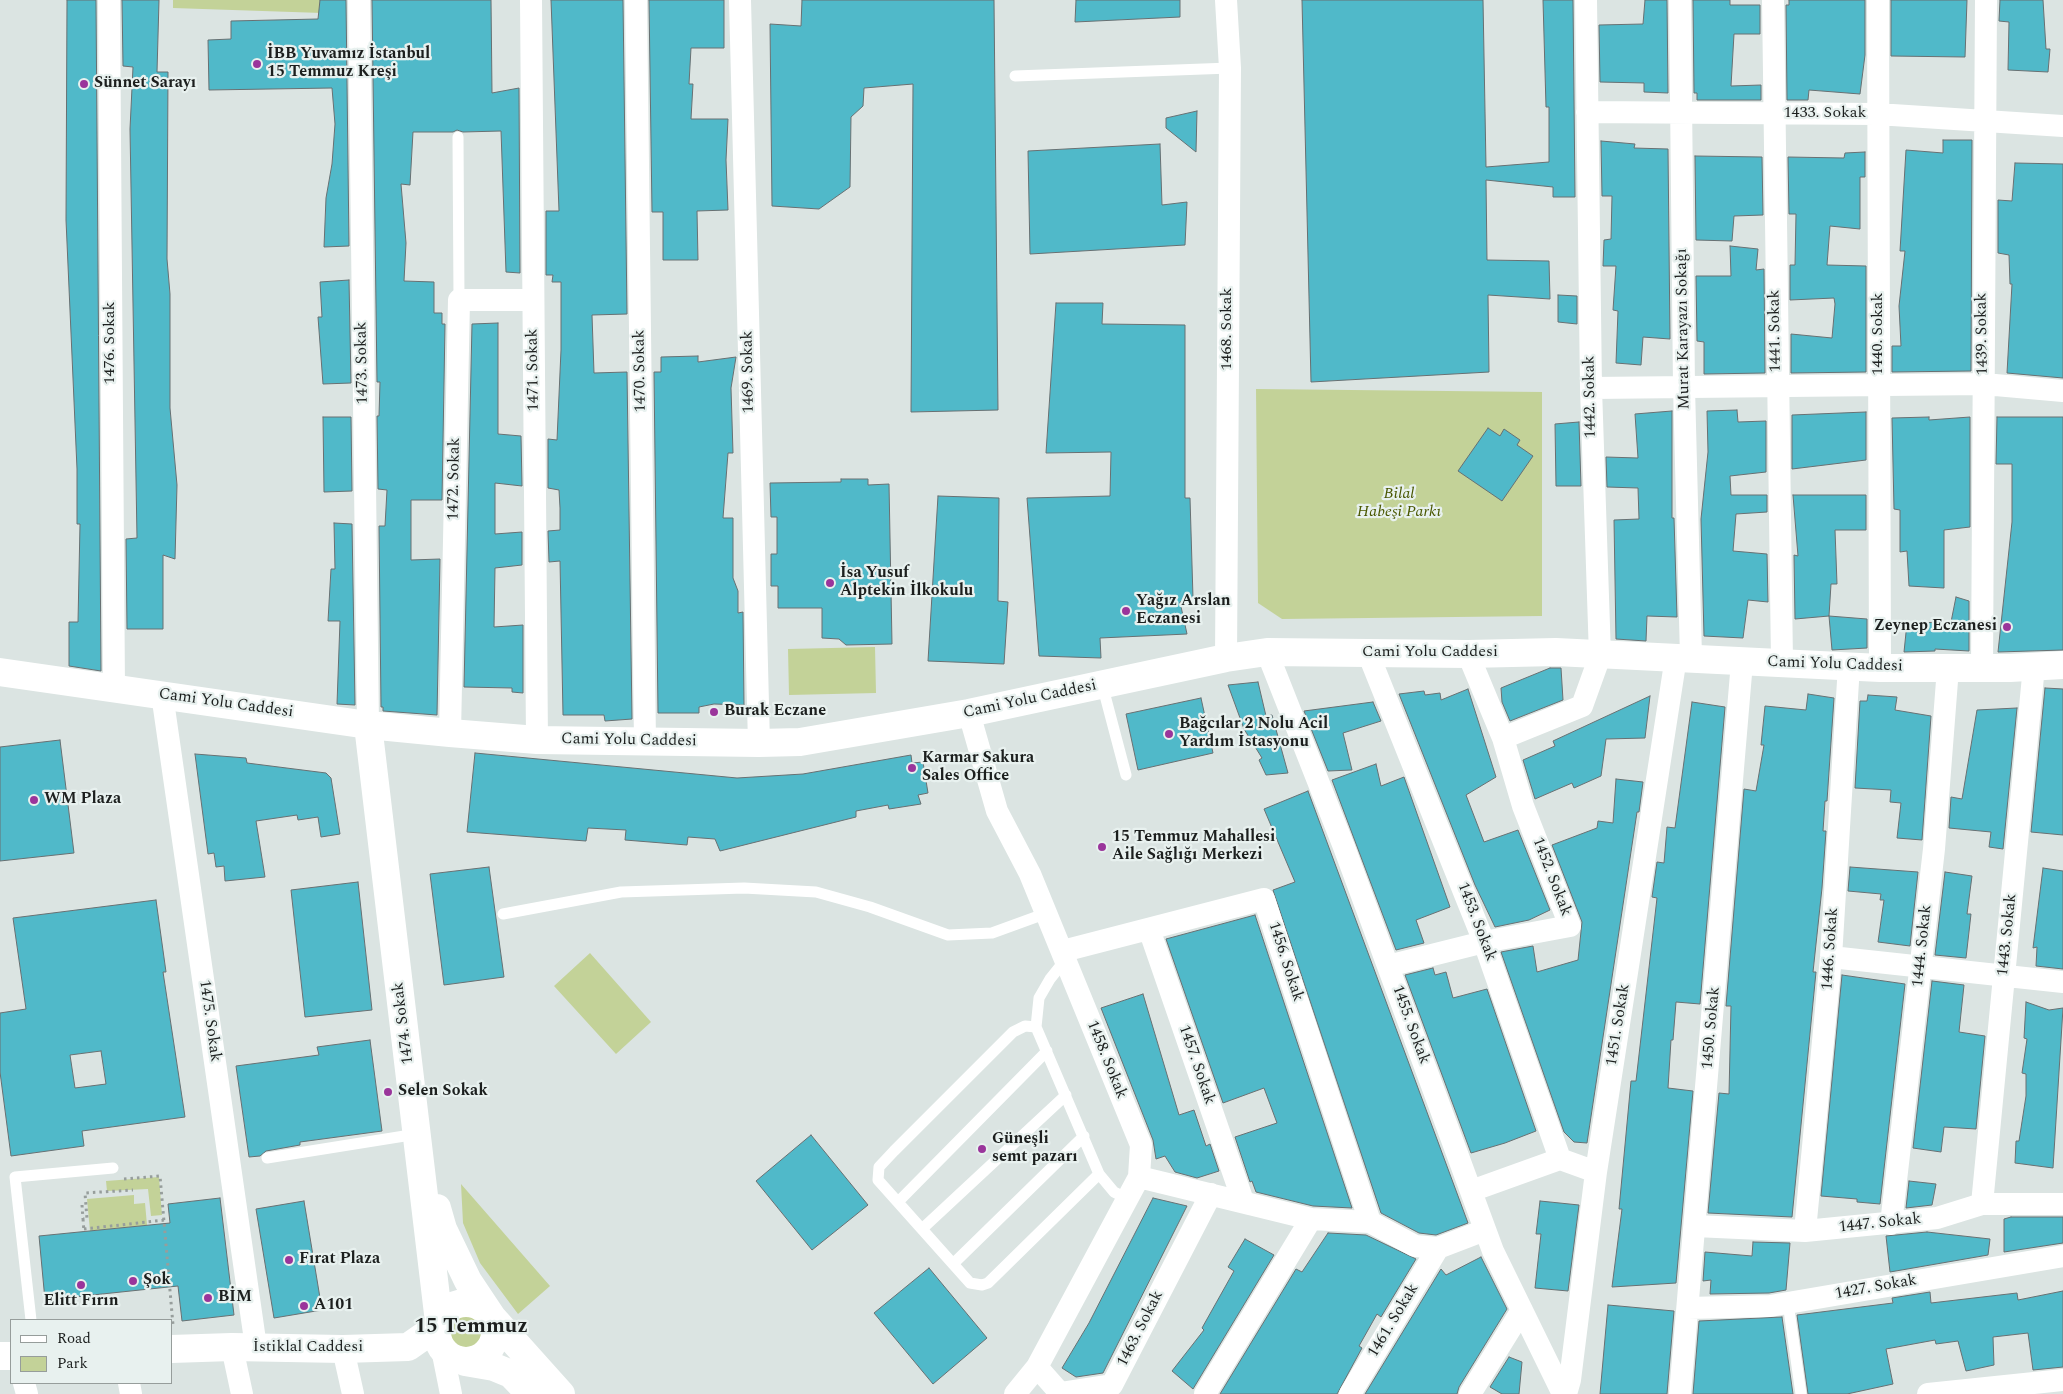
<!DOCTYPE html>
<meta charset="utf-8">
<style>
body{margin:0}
#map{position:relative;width:2063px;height:1394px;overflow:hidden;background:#dbe4e2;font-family:Spectral,serif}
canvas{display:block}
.legend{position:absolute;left:10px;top:1319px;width:162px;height:65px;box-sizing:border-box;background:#e8f1ef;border:1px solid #969d9b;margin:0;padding:6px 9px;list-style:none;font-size:15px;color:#1c1f1e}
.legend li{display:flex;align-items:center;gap:10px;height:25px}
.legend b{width:25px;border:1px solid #969d9b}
</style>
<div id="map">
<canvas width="2063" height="1394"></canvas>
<ul class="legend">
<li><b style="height:6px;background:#fff"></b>Road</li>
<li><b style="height:14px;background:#c3d298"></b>Park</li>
</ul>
</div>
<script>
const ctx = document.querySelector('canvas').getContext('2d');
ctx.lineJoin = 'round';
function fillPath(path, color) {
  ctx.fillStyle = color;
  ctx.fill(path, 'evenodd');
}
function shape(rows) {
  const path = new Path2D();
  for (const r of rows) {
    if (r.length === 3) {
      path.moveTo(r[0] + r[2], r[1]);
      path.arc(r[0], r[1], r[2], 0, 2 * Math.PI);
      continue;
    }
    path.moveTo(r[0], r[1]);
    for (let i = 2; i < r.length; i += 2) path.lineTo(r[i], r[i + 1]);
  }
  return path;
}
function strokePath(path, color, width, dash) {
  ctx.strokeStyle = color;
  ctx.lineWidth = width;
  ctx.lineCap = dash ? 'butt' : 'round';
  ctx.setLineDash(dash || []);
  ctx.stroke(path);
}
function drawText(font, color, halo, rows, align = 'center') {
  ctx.font = font + ' Spectral,serif';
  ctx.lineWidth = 4.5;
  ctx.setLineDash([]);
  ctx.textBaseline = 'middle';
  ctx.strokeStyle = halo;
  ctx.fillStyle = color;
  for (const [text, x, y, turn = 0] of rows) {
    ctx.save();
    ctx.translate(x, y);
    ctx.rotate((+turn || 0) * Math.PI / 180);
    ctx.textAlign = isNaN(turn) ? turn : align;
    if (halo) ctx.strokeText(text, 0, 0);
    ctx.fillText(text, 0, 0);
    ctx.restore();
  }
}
const green = shape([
 [173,0,322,0,322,13,173,8],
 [1256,389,1542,392,1542,616,1282,619,1258,603],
 [875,647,876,693,789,695,788,649],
 [590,953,651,1022,616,1054,554,986],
 [159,1177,162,1215,151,1216,148,1189,107,1191,106,1181],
 [461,1184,550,1286,518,1314,480,1263,463,1223],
 [134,1195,134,1204,145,1203,147,1225,90,1231,87,1199],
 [466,1332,19]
]);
const building = shape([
 [67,0,96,0,101,671,69,666,69,622,78,622,80,524,77,524,77,469,66,220,67,0],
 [122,0,159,0,157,72,168,72,167,259,170,294,170,408,177,485,175,559,163,555,163,629,127,629,126,539,137,538,130,129,133,67,123,66,122,0],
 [320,0,346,0,349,246,324,247,326,198,332,164,335,124,332,88,209,90,208,40,231,39,231,21,318,19,320,0],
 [372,0,491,0,492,93,519,88,520,273,506,272,501,131,463,132,457,130,453,132,413,132,410,185,401,184,406,243,404,281,434,282,434,313,442,313,442,324,445,324,442,500,411,500,411,560,440,559,437,715,383,711,383,707,381,707,379,526,385,526,387,490,378,489,377,416,379,416,380,382,377,382,372,0],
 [551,0,623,0,627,314,592,315,594,373,627,372,632,719,605,721,604,715,563,715,560,561,549,562,548,531,560,530,560,508,559,490,548,488,548,439,557,440,561,350,561,282,552,282,553,275,546,275,546,211,559,211,551,0],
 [649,0,724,0,724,48,691,48,689,84,693,84,691,119,728,119,726,160,728,210,697,211,698,260,663,260,663,212,652,212,649,0],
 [802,0,994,0,998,410,911,412,913,84,864,88,863,106,851,117,850,187,819,209,772,206,770,24,801,26,802,0],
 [1076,0,1180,0,1180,17,1075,22,1076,0],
 [1302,0,1483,0,1486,167,1549,162,1549,107,1546,107,1543,0,1573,0,1575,197,1553,197,1553,187,1486,180,1487,260,1549,261,1550,299,1488,295,1489,372,1311,382,1302,0],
 [1645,0,1667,0,1668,93,1644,92,1644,83,1600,82,1599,25,1643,24,1645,0],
 [1693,0,1730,0,1730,5,1760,5,1760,34,1734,34,1731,86,1761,85,1761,100,1697,100,1697,93,1694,93,1693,0],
 [1789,0,1865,0,1865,55,1860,94,1809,90,1808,100,1787,100,1786,5,1789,5,1789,0],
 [1891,0,1967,0,1965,57,1891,56,1891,0],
 [2000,0,2043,0,2046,49,2050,49,2048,72,2008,70,2009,22,1999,21,2000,0],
 [1197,111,1196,152,1166,128,1166,118,1197,111],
 [1943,140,1972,140,1971,371,1892,372,1892,346,1901,346,1899,306,1905,251,1900,251,1906,150,1943,153,1943,140],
 [1601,141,1635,144,1634,148,1668,149,1670,339,1643,337,1641,365,1616,363,1618,311,1613,310,1616,266,1603,266,1604,240,1611,239,1612,196,1602,196,1601,141],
 [1160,144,1162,205,1187,202,1185,245,1030,254,1028,151,1160,144],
 [1865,152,1865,177,1860,177,1860,229,1830,226,1827,265,1866,266,1866,372,1791,373,1791,334,1832,338,1835,304,1834,298,1790,300,1790,265,1795,265,1796,214,1789,214,1788,157,1844,158,1845,153,1865,152],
 [1695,156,1762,157,1763,215,1734,216,1732,241,1696,240,1695,156],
 [2015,163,2063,164,2063,378,2007,373,2012,284,2010,284,2009,255,1998,253,1998,200,2012,201,2015,163],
 [1730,246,1758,249,1756,270,1764,269,1765,373,1704,374,1704,342,1697,341,1696,276,1731,276,1730,246],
 [349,280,351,383,323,384,318,317,322,317,320,282,349,280],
 [1558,295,1577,296,1577,324,1558,322,1558,295],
 [1056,303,1103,303,1102,324,1185,325,1185,498,1190,498,1193,598,1180,602,1187,634,1100,638,1101,658,1039,656,1027,498,1110,496,1111,452,1046,453,1056,303],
 [498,323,498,434,521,436,522,486,495,483,495,534,522,532,522,565,495,568,494,627,523,625,523,693,512,692,512,688,464,687,472,324,498,323],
 [698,356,698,362,736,357,731,388,733,453,728,453,723,518,733,518,733,578,738,591,738,613,743,612,744,705,714,704,699,707,699,713,658,713,654,372,661,372,661,357,698,356],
 [1737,410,1738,422,1766,421,1766,472,1730,476,1731,495,1767,495,1767,512,1736,514,1733,551,1767,554,1768,602,1748,600,1743,638,1704,636,1701,519,1708,452,1707,411,1737,410],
 [1672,411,1672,518,1674,518,1677,617,1647,616,1646,641,1616,639,1614,520,1639,519,1638,488,1607,487,1606,457,1638,458,1635,414,1672,411],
 [1866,412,1866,460,1792,469,1792,415,1866,412],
 [323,417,351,417,352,491,324,492,323,417],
 [1929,417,1929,420,1970,417,1970,527,1944,530,1944,588,1909,586,1907,551,1900,552,1900,510,1894,509,1892,418,1929,417],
 [1997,417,2063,417,2063,650,1998,652,2012,522,2012,464,1996,464,1997,417],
 [1579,422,1581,486,1556,486,1555,424,1579,422],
 [1488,428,1500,436,1504,429,1520,440,1517,445,1533,456,1502,501,1458,471,1488,428],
 [841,479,868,479,868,485,889,484,892,644,846,645,839,639,822,638,822,608,778,608,778,586,771,586,771,554,777,554,777,517,771,517,770,483,841,482,841,479],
 [1793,495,1866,495,1866,530,1835,530,1837,584,1831,584,1829,616,1795,619,1794,555,1798,556,1793,495],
 [938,496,999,498,998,601,1008,602,1004,664,928,661,938,496],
 [334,523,352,524,355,705,337,704,340,621,328,621,331,569,335,569,334,523],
 [1956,597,1969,601,1969,651,1935,649,1935,651,1904,652,1907,623,1951,622,1956,597],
 [1829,616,1867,619,1867,648,1832,650,1829,616],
 [1550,668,1561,668,1563,700,1510,721,1502,702,1501,688,1550,668],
 [1258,682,1266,716,1272,715,1288,773,1266,775,1259,760,1262,758,1244,729,1228,685,1258,682],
 [2045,688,2063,689,2063,835,2031,832,2045,688],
 [1468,689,1496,777,1466,795,1484,842,1518,830,1550,910,1529,920,1495,927,1475,885,1399,694,1424,691,1425,695,1440,693,1441,700,1468,689],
 [1808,694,1834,698,1827,801,1825,801,1823,831,1826,831,1822,888,1813,972,1816,972,1792,1217,1708,1213,1719,1093,1729,1094,1731,1006,1726,1006,1744,789,1756,791,1764,745,1761,745,1765,706,1806,710,1808,694],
 [1868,695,1897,697,1895,710,1931,716,1922,840,1897,838,1901,803,1890,802,1891,790,1855,788,1860,701,1867,701,1868,695],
 [1650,696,1645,738,1606,739,1601,776,1574,788,1572,783,1535,799,1523,760,1555,746,1553,741,1650,696],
 [1201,698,1213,753,1138,770,1126,714,1201,698],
 [1373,702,1381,721,1343,733,1352,770,1328,771,1304,711,1373,702],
 [1692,702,1725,707,1700,1004,1676,1002,1673,1040,1671,1040,1668,1088,1693,1091,1676,1283,1612,1287,1622,1209,1619,1209,1631,1081,1636,1081,1657,898,1652,897,1657,862,1664,863,1667,827,1675,828,1692,702],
 [2017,708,2003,849,1989,847,1991,832,1949,828,1951,797,1962,799,1977,710,2017,708],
 [60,740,74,853,0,861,0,747,60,740],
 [475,753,737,778,803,774,911,755,912,763,923,762,928,793,918,795,921,804,889,809,888,805,856,811,856,817,720,851,715,839,688,837,687,845,625,840,626,830,588,828,586,841,467,832,475,753],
 [195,754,246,758,247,763,326,773,331,778,340,834,321,837,318,817,298,820,297,815,256,821,265,877,225,881,224,866,216,867,214,853,208,854,195,754],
 [1376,764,1381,786,1404,777,1450,907,1416,920,1424,943,1396,950,1332,780,1376,764],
 [1616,779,1643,782,1639,812,1637,812,1587,1143,1574,1142,1564,1132,1501,952,1533,946,1537,972,1578,960,1582,922,1552,845,1597,828,1598,821,1613,823,1616,779],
 [1308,791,1468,1223,1436,1235,1419,1233,1381,1213,1273,890,1295,882,1264,809,1308,791],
 [489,867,504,977,444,985,430,874,489,867],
 [1850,867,1918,872,1910,946,1878,942,1884,900,1880,900,1881,894,1848,891,1850,867],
 [2043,868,2063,871,2063,969,2036,966,2037,947,2033,948,2043,868],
 [1945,872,1972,876,1967,914,1971,914,1966,958,1935,955,1945,872],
 [358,882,372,1010,305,1017,291,890,358,882],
 [156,900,166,972,163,972,185,1117,82,1131,84,1146,11,1156,0,1072,0,1013,26,1009,13,918,156,900],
 [101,1051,106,1084,75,1088,70,1055,101,1051],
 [1255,915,1352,1208,1313,1206,1256,1192,1252,1181,1250,1182,1235,1137,1277,1123,1264,1088,1223,1103,1166,939,1255,915],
 [1433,968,1435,975,1446,972,1453,998,1487,989,1536,1131,1505,1143,1471,1153,1405,975,1433,968],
 [1842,975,1905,984,1880,1204,1857,1202,1857,1199,1821,1196,1842,975],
 [1932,981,1964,985,1959,1032,1985,1036,1976,1129,1944,1127,1941,1152,1913,1148,1932,981],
 [1143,994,1179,1115,1194,1110,1206,1146,1210,1144,1219,1171,1197,1178,1175,1172,1165,1156,1156,1159,1153,1140,1101,1008,1143,994],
 [2026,1002,2049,1010,2063,1008,2053,1168,2015,1163,2016,1141,2019,1141,2026,1096,2026,1074,2022,1073,2027,1039,2024,1038,2026,1002],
 [370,1040,382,1131,300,1142,300,1145,266,1151,260,1156,249,1157,236,1066,319,1055,317,1047,370,1040],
 [811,1135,868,1205,812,1250,756,1181,811,1135],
 [1909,1181,1936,1184,1932,1205,1906,1208,1909,1181],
 [220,1198,234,1315,182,1321,178,1286,45,1300,39,1236,170,1223,168,1204,220,1198],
 [1153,1198,1187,1206,1103,1373,1076,1377,1062,1368,1089,1323,1153,1198],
 [304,1201,322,1310,274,1318,256,1209,304,1201],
 [1540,1201,1579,1205,1568,1291,1535,1288,1541,1234,1536,1234,1540,1201],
 [2011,1217,2063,1217,2063,1243,2004,1252,2004,1219,2011,1217],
 [1927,1232,1990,1239,1988,1255,1890,1272,1886,1236,1927,1232],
 [1328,1233,1366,1235,1416,1259,1381,1317,1377,1314,1359,1346,1362,1348,1337,1394,1220,1394,1296,1269,1302,1272,1328,1233],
 [1245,1239,1274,1255,1193,1389,1172,1371,1204,1330,1202,1328,1234,1271,1228,1267,1245,1239],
 [1753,1242,1790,1243,1786,1290,1769,1293,1710,1294,1711,1280,1703,1281,1705,1252,1752,1256,1753,1242],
 [1481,1257,1507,1309,1459,1387,1457,1394,1365,1394,1441,1269,1446,1275,1481,1257],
 [929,1268,987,1338,933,1384,874,1313,929,1268],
 [2063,1291,2063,1367,2033,1370,2028,1333,1993,1337,1994,1365,1966,1371,1958,1341,1936,1344,1935,1340,1886,1349,1893,1384,1847,1394,1808,1394,1797,1315,1893,1303,1892,1298,1930,1292,1931,1303,2017,1293,2018,1300,2063,1291],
 [1608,1305,1674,1311,1667,1394,1600,1394,1608,1305],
 [1782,1317,1793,1394,1693,1394,1699,1321,1782,1317],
 [1509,1357,1522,1362,1519,1394,1502,1394,1490,1387,1509,1357]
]);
const path = shape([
 [124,1179,160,1176,173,1325],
 [82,1205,83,1219,87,1219,85,1193,133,1190],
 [83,1219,84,1232],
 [84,1229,165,1220]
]);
const service = shape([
 [1015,76,1230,68],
 [458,137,459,300],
 [1102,684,1126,775],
 [503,914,621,892,744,888,816,892,870,907,948,935,992,933,1047,913],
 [1066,959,1050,979,1039,998,1036,1027,1099,1174,1114,1192,1128,1199],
 [1036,1027,1025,1026,1013,1032,894,1151,879,1167,878,1180,970,1283,982,1285,988,1283,1099,1174],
 [267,1158,417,1134],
 [898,1202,1047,1051],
 [922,1229,1066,1095],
 [953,1264,1084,1136],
 [1788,1303,1801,1394],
 [31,1320,15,1177,113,1168]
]);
const minor = shape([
 [109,0,114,687],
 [359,0,368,725],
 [531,0,537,740],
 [636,0,645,742],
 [740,0,759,743],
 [1680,0,1684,387,1691,657],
 [1773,0,1782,662],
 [1878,0,1880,668],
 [1587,112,1877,114,2063,126],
 [1591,388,1984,384,2063,391],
 [1267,652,1344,847,1493,1251,1563,1394],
 [1368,653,1484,942,1560,1159,1596,1172],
 [1226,658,1230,68,1226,0],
 [1982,668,1986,0],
 [162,694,256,1347],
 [969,713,997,811,1030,874,1141,1145,1139,1177,1037,1367,1015,1394],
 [450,733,459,300,533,300],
 [1503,738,1582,706,1600,656,1591,388,1586,0],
 [1149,929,1243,1201],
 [1063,951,1264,899,1370,1222],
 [1831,957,2063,982],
 [1388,966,1484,942,1570,926,1523,806,1503,738,1468,654],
 [1139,1177,1311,1219,1370,1222,1415,1246,1438,1248,1485,1230],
 [1471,1191,1560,1159],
 [1982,1204,2034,666],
 [1891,1224,1934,849,1948,668],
 [1695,1226,1805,1231,1937,1218,1982,1204,2063,1204],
 [1805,1231,1831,957,1849,665],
 [1688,1308,1770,1306,2063,1256],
 [232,1347,242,1394],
 [343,1349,353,1394],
 [442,1349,451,1394],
 [1037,1367,1060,1393,1112,1385,1211,1194],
 [24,1383,27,1394],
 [129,1383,131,1394],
 [1205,1394,1311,1219],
 [1350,1394,1438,1248],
 [1470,1394,1522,1310],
 [1566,1394,1570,1380,1596,1172,1676,657],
 [1680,1394,1742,662],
 [1928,1394,2063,1380]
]);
const tertiary = shape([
 [0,672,368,725,450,733,537,740,759,743,800,742,969,713,1226,658,1267,652,1468,654,1556,652,1880,668,2010,668,2063,665],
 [368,725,439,1322],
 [437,1208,443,1229,468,1281,492,1317,561,1394],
 [466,1332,29],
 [171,1349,232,1347,343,1349,408,1347,438,1326],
 [0,1356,11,1356],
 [465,1362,494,1367,511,1374,530,1394]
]);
const markers = [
 [257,64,5,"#9a359b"],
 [84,84,5,"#9a359b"],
 [830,583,5,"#9a359b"],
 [1126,611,5,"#9a359b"],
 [2007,627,5,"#9a359b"],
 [714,712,5,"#9a359b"],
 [1169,734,5,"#9a359b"],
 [912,768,5,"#9a359b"],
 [34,800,5,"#9a359b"],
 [1102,847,5,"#9a359b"],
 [388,1092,5,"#9a359b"],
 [982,1149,5,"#9a359b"],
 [289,1260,5,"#9a359b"],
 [133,1281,5,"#9a359b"],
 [81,1285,5,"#9a359b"],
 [208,1298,5,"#9a359b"],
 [304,1306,5,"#9a359b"]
];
const poiNames = [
 ["İBB Yuvamız İstanbul",267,55],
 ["15 Temmuz Kreşi",267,73],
 ["Sünnet Sarayı",94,84],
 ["İsa Yusuf",840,574],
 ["Alptekin İlkokulu",840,592],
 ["Yağız Arslan",1136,602],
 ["Eczanesi",1136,620],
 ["Zeynep Eczanesi",1997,627,"right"],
 ["Burak Eczane",724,712],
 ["Bağcılar 2 Nolu Acil",1179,725],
 ["Yardım İstasyonu",1179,743],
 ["Karmar Sakura",922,759],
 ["Sales Office",922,777],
 ["WM Plaza",44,800],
 ["15 Temmuz Mahallesi",1112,838],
 ["Aile Sağlığı Merkezi",1112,856],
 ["Selen Sokak",398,1092],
 ["Güneşli",992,1140],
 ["semt pazarı",992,1158],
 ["Fırat Plaza",299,1260],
 ["Şok",143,1281],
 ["BİM",218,1298],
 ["Elitt Fırın",81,1302,"center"],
 ["A101",314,1306]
];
const streetNames = [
 ["1433. Sokak",1825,114],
 ["1468. Sokak",1228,329,-90],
 ["Murat Karayazı Sokağı",1684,329,-91],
 ["1441. Sokak",1776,331,-91],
 ["1440. Sokak",1879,334,-90],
 ["1439. Sokak",1983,334,-91],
 ["1476. Sokak",111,343,-90],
 ["1473. Sokak",363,363,-91],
 ["1471. Sokak",534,370,-91],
 ["1470. Sokak",641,371,-91],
 ["1469. Sokak",749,372,-91],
 ["1442. Sokak",1591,397,-91],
 ["1472. Sokak",455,479,-89],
 ["Cami Yolu Caddesi",1430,653],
 ["Cami Yolu Caddesi",1835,665,2],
 ["Cami Yolu Caddesi",1030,700,-12],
 ["Cami Yolu Caddesi",226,704,8],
 ["Cami Yolu Caddesi",629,741,1],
 ["1452. Sokak",1551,877,69],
 ["1453. Sokak",1476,922,69],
 ["1443. Sokak",2008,935,-84],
 ["1444. Sokak",1923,946,-84],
 ["1446. Sokak",1831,949,-86],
 ["1456. Sokak",1285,962,72],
 ["1475. Sokak",209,1021,82],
 ["1474. Sokak",404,1023,-97],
 ["1455. Sokak",1410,1025,70],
 ["1451. Sokak",1619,1025,-81],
 ["1450. Sokak",1712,1028,-85],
 ["1458. Sokak",1106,1060,68],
 ["1457. Sokak",1196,1065,71],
 ["1447. Sokak",1880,1224,-6],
 ["1427. Sokak",1876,1288,-10],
 ["1461. Sokak",1394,1321,-59],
 ["1463. Sokak",1141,1329,-63],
 ["İstiklal Caddesi",308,1348]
];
const parkNames = [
 ["Bilal",1399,495],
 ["Habeşi Parkı",1399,513]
];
const districtNames = [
 ["15 Temmuz",471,1328]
];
fillPath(green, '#c3d298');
fillPath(building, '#50b9c9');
strokePath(building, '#687072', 1);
strokePath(path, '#979e9c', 3, [2.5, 4]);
strokePath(service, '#fff', 11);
strokePath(minor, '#fff', 22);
strokePath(tertiary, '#fff', 28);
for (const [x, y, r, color] of markers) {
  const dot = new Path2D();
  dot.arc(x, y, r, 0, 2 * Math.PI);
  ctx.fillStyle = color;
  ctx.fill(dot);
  strokePath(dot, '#e8f1ef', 2);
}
drawText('bold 16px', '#1c1f1e', '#e8f1ef', poiNames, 'left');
drawText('16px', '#1c1f1e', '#e8f1ef', streetNames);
drawText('italic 16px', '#495700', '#e8f1ef', parkNames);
drawText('bold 21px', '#1c1f1e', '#e8f1ef', districtNames);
</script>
